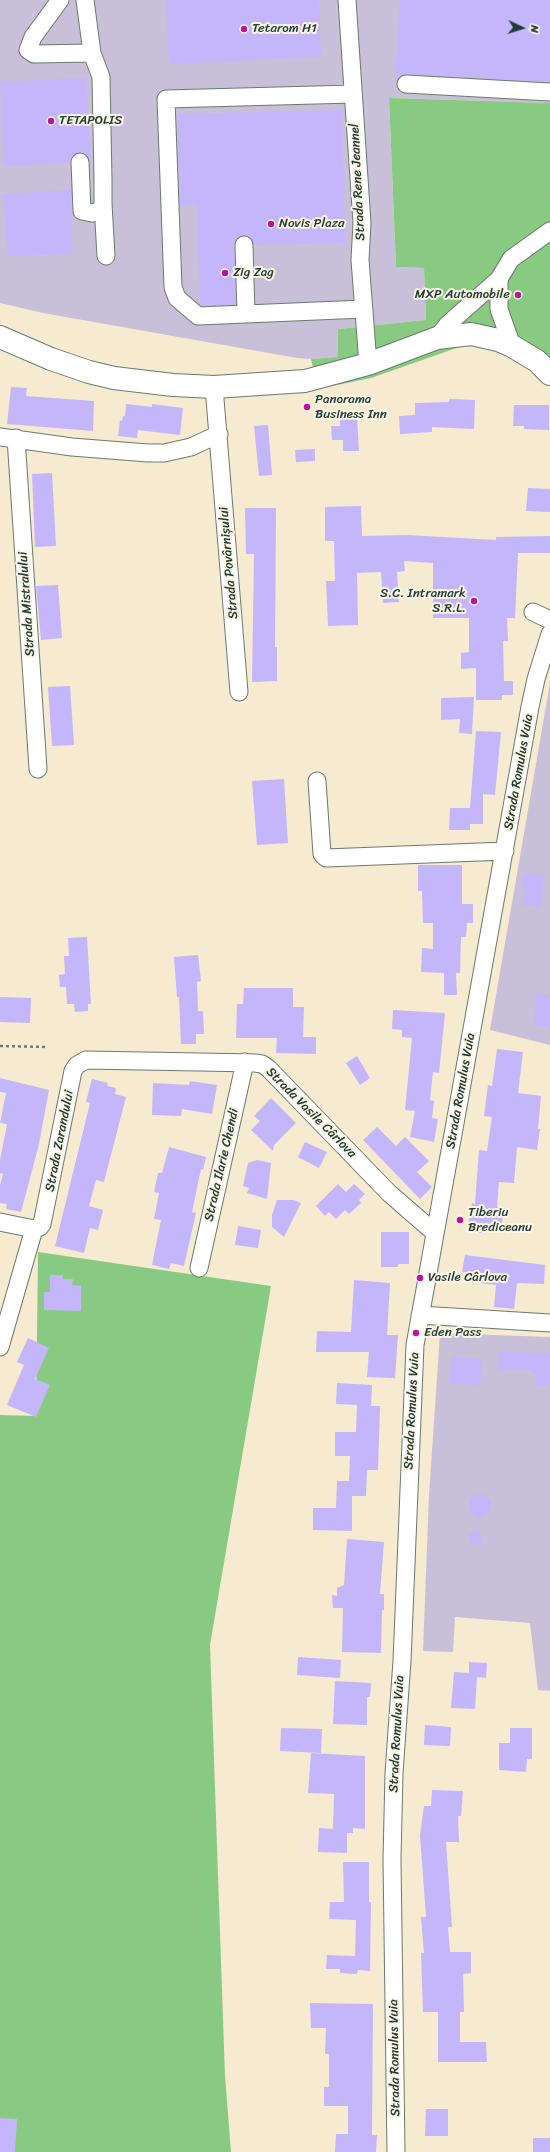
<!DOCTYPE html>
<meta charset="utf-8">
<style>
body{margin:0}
#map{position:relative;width:550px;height:2152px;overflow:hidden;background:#f6ead1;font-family:Sriracha,sans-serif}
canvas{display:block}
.north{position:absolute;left:502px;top:8px;width:40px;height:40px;-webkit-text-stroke:3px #fcf5e5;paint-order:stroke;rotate:94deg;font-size:11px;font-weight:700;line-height:16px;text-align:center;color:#1f3d34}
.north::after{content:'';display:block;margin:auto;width:14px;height:18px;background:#1f3d34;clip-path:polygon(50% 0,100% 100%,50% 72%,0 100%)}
</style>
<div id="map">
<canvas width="550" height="2152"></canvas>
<div class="north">N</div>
</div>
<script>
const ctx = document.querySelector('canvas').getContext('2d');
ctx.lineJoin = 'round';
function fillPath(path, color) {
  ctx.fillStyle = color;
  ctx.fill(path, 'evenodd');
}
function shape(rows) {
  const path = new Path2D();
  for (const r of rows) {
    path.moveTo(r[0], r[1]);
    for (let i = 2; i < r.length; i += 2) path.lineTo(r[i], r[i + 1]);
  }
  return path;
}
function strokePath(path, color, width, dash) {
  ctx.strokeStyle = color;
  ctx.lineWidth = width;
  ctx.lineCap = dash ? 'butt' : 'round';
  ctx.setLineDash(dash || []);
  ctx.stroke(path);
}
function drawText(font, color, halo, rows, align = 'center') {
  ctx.font = font + ' Sriracha,sans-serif';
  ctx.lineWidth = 4;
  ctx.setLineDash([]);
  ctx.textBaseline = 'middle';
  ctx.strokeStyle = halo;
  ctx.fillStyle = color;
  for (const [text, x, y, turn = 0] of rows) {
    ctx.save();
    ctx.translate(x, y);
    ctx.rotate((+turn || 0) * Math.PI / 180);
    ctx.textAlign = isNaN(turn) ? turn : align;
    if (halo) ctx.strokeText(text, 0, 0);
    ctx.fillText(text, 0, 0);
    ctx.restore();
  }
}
const industrial = shape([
 [0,0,550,0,550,103,389,98,396,267,424,268,426,320,338,329,338,357,311,359,297,358,43,313,0,303],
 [550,683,550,1045,490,1030],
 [440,1333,550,1337,550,1691,538,1690,530,1623,455,1617,453,1652,423,1651,429,1495]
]);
const green = shape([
 [389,98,550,103,550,382,490,343,468,344,371,378,318,389,311,359,338,357,338,329,426,320,424,268,396,267],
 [38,1252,271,1286,210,1645,225,2076,231,2152,0,2152,0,1415,36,1416]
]);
const building = shape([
 [166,0,319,0,321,57,169,64],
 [400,0,550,0,550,82,407,74,395,80],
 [86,78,91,162,85,153,79,152,71,157,70,163,4,166,0,82],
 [342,110,345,243,254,245,249,236,239,236,234,245,236,304,202,306,200,304,197,205,180,206,177,114],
 [71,190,72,254,8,256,3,194],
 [11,387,27,388,26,396,94,401,93,431,7,424],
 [449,399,475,400,474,429,432,427,432,432,400,434,399,416,415,415,415,403,449,402],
 [126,404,152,407,152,404,183,408,180,435,138,430,137,438,118,436,120,420,122,421,123,416,125,416],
 [514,405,549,405,549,430,524,429,524,426,513,426],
 [340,416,357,416,359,451,343,451,343,440,332,440,331,426,340,426],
 [268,425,272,475,259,476,254,426],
 [315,449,315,461,296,462,295,450],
 [52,473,56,546,35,547,32,474],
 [528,488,550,489,550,512,526,511],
 [361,506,362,536,408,535,496,540,496,537,550,536,550,553,518,553,515,618,507,618,508,641,503,641,504,681,513,681,513,695,502,695,502,700,476,700,476,668,461,669,461,653,469,652,469,618,433,618,433,563,404,561,405,571,397,572,399,602,383,603,381,572,357,573,358,625,328,626,326,581,335,581,334,541,325,541,325,507],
 [245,508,276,508,275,647,277,647,277,681,252,682,254,554,246,554],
 [58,585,62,638,41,640,36,586],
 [70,686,74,745,52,746,48,687],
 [474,697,472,734,459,733,460,719,441,720,441,698],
 [476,731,501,732,495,795,483,794,483,824,470,824,470,830,449,830,450,808,470,808],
 [284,779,288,843,257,845,252,781],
 [418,865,462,865,462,904,473,904,473,923,467,923,466,937,461,937,460,973,456,973,457,995,444,995,444,973,421,972,422,948,433,949,433,923,423,923,422,891,418,891],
 [524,873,544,875,541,907,523,905,525,888,522,888],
 [87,937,91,1004,88,1004,88,1011,75,1012,74,1004,67,1004,66,987,60,987,59,975,65,974,64,956,69,956,68,938],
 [198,955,201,981,197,982,198,1011,203,1011,204,1034,196,1034,196,1044,181,1044,179,997,177,997,174,957],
 [244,988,293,988,293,1007,304,1007,303,1037,316,1037,316,1054,276,1053,277,1038,236,1038,237,1004,243,1004],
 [536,994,550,995,550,1027,534,1026],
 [0,997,31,998,30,1023,0,1022],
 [393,1010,445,1013,439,1073,433,1072,430,1100,434,1101,432,1118,438,1119,434,1142,410,1137,415,1111,405,1110,412,1038,402,1037,402,1030,392,1029],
 [497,1049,523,1052,518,1093,541,1096,538,1129,540,1129,537,1150,517,1147,514,1183,499,1182,497,1207,504,1209,501,1229,484,1226,482,1233,467,1231,472,1203,475,1204,479,1150,487,1151,492,1117,484,1116,488,1085,492,1086],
 [357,1056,370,1078,360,1085,346,1063],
 [0,1078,49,1090,39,1144,21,1212,6,1209,7,1204,0,1203,0,1185,3,1174,0,1173,0,1160,7,1124,0,1123,6,1093,0,1092],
 [92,1079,108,1083,107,1086,116,1088,115,1094,126,1097,104,1182,96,1180,89,1206,103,1210,98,1230,90,1228,84,1253,55,1246,90,1103,86,1102],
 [190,1081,217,1085,212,1114,182,1109,181,1116,152,1115,153,1083,189,1085],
 [271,1098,296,1123,274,1145,273,1151,251,1130,260,1121,254,1116],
 [377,1127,396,1146,405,1137,429,1161,417,1172,432,1187,420,1199,363,1140],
 [305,1142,327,1152,319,1168,298,1157],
 [169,1147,206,1157,203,1170,201,1169,192,1212,196,1213,184,1266,171,1263,169,1269,152,1265,161,1220,154,1219,159,1193,154,1192,158,1173,162,1173],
 [257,1160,271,1163,267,1199,247,1193,249,1188,243,1186,248,1163],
 [338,1184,346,1192,354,1184,365,1194,359,1200,361,1203,349,1214,345,1210,336,1219,329,1212,325,1216,316,1206],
 [277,1200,294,1200,301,1203,284,1237,272,1227,272,1215],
 [238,1226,261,1230,258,1248,235,1245],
 [381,1232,409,1232,409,1264,398,1264,398,1267,381,1267],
 [465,1255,545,1265,544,1284,517,1283,514,1309,494,1307,496,1285,473,1282,474,1273,462,1272],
 [50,1275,63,1275,63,1279,73,1279,72,1285,81,1286,81,1311,44,1310,44,1292,50,1292],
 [354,1280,390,1283,387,1335,398,1335,395,1378,367,1377,369,1352,316,1352,317,1331,351,1332],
 [28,1338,49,1348,35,1379,50,1385,36,1417,7,1405,24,1365,17,1362],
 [499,1351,550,1354,550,1386,536,1385,537,1374,532,1374,532,1370,498,1369],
 [451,1357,482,1359,480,1385,449,1383],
 [337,1383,372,1385,371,1406,380,1406,378,1470,367,1470,366,1496,352,1496,352,1531,313,1530,313,1508,336,1508,337,1481,349,1481,350,1456,335,1456,335,1432,356,1432,357,1405,336,1404],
 [477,1494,485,1495,491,1501,490,1510,479,1520,469,1509,470,1500],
 [478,1529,482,1538,480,1544,474,1545,469,1541,469,1535],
 [347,1539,384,1542,380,1594,384,1594,384,1610,382,1610,381,1653,342,1652,343,1608,333,1608,332,1595,337,1596,337,1588,344,1585],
 [298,1657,341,1660,340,1678,297,1675],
 [469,1662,487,1663,486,1678,477,1677,475,1709,451,1708,454,1672,469,1673],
 [335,1681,371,1683,370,1697,367,1697,367,1725,333,1724],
 [425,1725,451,1727,450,1746,424,1745],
 [281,1728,322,1729,321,1753,280,1751],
 [510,1728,532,1728,532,1759,527,1759,526,1772,499,1770,499,1743,510,1743],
 [311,1753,365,1756,365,1829,353,1828,353,1833,347,1833,347,1853,318,1852,319,1828,333,1829,334,1794,308,1793],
 [432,1790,463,1791,461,1816,458,1816,459,1842,446,1842,452,1927,448,1927,450,1952,471,1952,471,1973,463,1974,464,2012,460,2012,460,2042,486,2042,487,2062,438,2062,438,2012,423,2012,421,1953,424,1953,421,1917,426,1917,420,1835,424,1806,431,1806],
 [343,1862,369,1862,369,1902,371,1902,370,1971,358,1970,357,1974,340,1973,340,1969,326,1969,327,1955,355,1956,356,1920,329,1919,330,1902,344,1902],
 [310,2003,373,2004,372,2135,377,2135,376,2152,335,2152,336,2134,348,2134,348,2106,324,2106,324,2087,329,2087,329,2054,325,2054,326,2028,311,2028],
 [426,2109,448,2109,448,2136,425,2136],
 [0,2118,17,2119,15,2152,0,2152],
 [533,2138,550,2138,550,2152,533,2152]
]);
const path = shape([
 [0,1046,48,1047]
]);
const minor = shape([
 [60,0,33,37,28,50,34,54,92,53],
 [347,0,362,223,360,260,368,364],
 [406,84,550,92],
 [353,94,166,99,173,287,177,298,198,316,364,309],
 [80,162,82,211,92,213,100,211,103,204,103,180,101,77,92,53,85,0],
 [103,204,106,256],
 [244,245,246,314],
 [437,338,448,324,499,279],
 [512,346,499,309,499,279,511,259,550,231],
 [214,387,239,692],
 [0,437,72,447,148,453,164,453,191,447,219,434],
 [16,438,38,769],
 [533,612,550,620],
 [317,781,322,854,326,858,505,851],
 [0,1222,34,1229,40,1227,42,1224,73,1071,77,1065,86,1060,255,1063,262,1064,268,1068,389,1193,435,1233],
 [199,1268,245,1062],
 [420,1315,550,1323],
 [0,1347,34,1229],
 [396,2152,392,1859,394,1773,402,1661,415,1345,530,707,536,679,550,634]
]);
const major = shape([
 [0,337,51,359,89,372,114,378,173,385,214,387,305,381,368,364,437,338,471,334,498,340,512,346,537,361,550,374]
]);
const markers = [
 [244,29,4,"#b5179e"],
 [51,121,4,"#b5179e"],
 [271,224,4,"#b5179e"],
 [225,273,4,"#b5179e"],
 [518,295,4,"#b5179e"],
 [307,407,4,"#b5179e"],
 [474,601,4,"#b5179e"],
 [460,1220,4,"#b5179e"],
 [420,1278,4,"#b5179e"],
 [416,1333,4,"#b5179e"]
];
const poiNames = [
 ["Tetarom H1",252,29],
 ["TETAPOLIS",59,121],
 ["Novis Plaza",279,224],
 ["Zig Zag",233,273],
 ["MXP Automobile",510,295,"right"],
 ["Panorama",315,400],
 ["Business Inn",315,415],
 ["S.C. Intramark",466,594,"right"],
 ["S.R.L.",466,609,"right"],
 ["Tiberiu",468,1213],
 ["Brediceanu",468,1228],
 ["Vasile Cârlova",428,1278],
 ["Eden Pass",424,1333]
];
const streetNames = [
 ["Strada Rene Jeannel",358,182,-93],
 ["Strada Povârnișului",229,563,-95],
 ["Strada Mistralului",27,604,-94],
 ["Strada Romulus Vuia",519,772,-80],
 ["Strada Romulus Vuia",461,1091,-80],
 ["Strada Vasile Cârlova",311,1113,45],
 ["Strada Zarandului",60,1141,-79],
 ["Strada Ilarie Chendi",222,1165,-77],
 ["Strada Romulus Vuia",412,1411,-87],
 ["Strada Romulus Vuia",397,1734,-87],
 ["Strada Romulus Vuia",395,2058,-91]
];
fillPath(industrial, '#c8c0d8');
fillPath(green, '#89ca82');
fillPath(building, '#c4b6fa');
strokePath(minor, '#6a7a6b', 19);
strokePath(major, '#6a7a6b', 24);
strokePath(path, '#6a7a6b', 2.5, [3, 3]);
strokePath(minor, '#fff', 17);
strokePath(major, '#fff', 22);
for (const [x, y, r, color] of markers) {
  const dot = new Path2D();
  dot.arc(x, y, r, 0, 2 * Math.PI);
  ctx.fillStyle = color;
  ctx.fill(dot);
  strokePath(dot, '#fcf5e5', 1.5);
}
drawText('13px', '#1f3d34', '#fcf5e5', poiNames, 'left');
drawText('13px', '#1f3d34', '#fcf5e5', streetNames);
</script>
